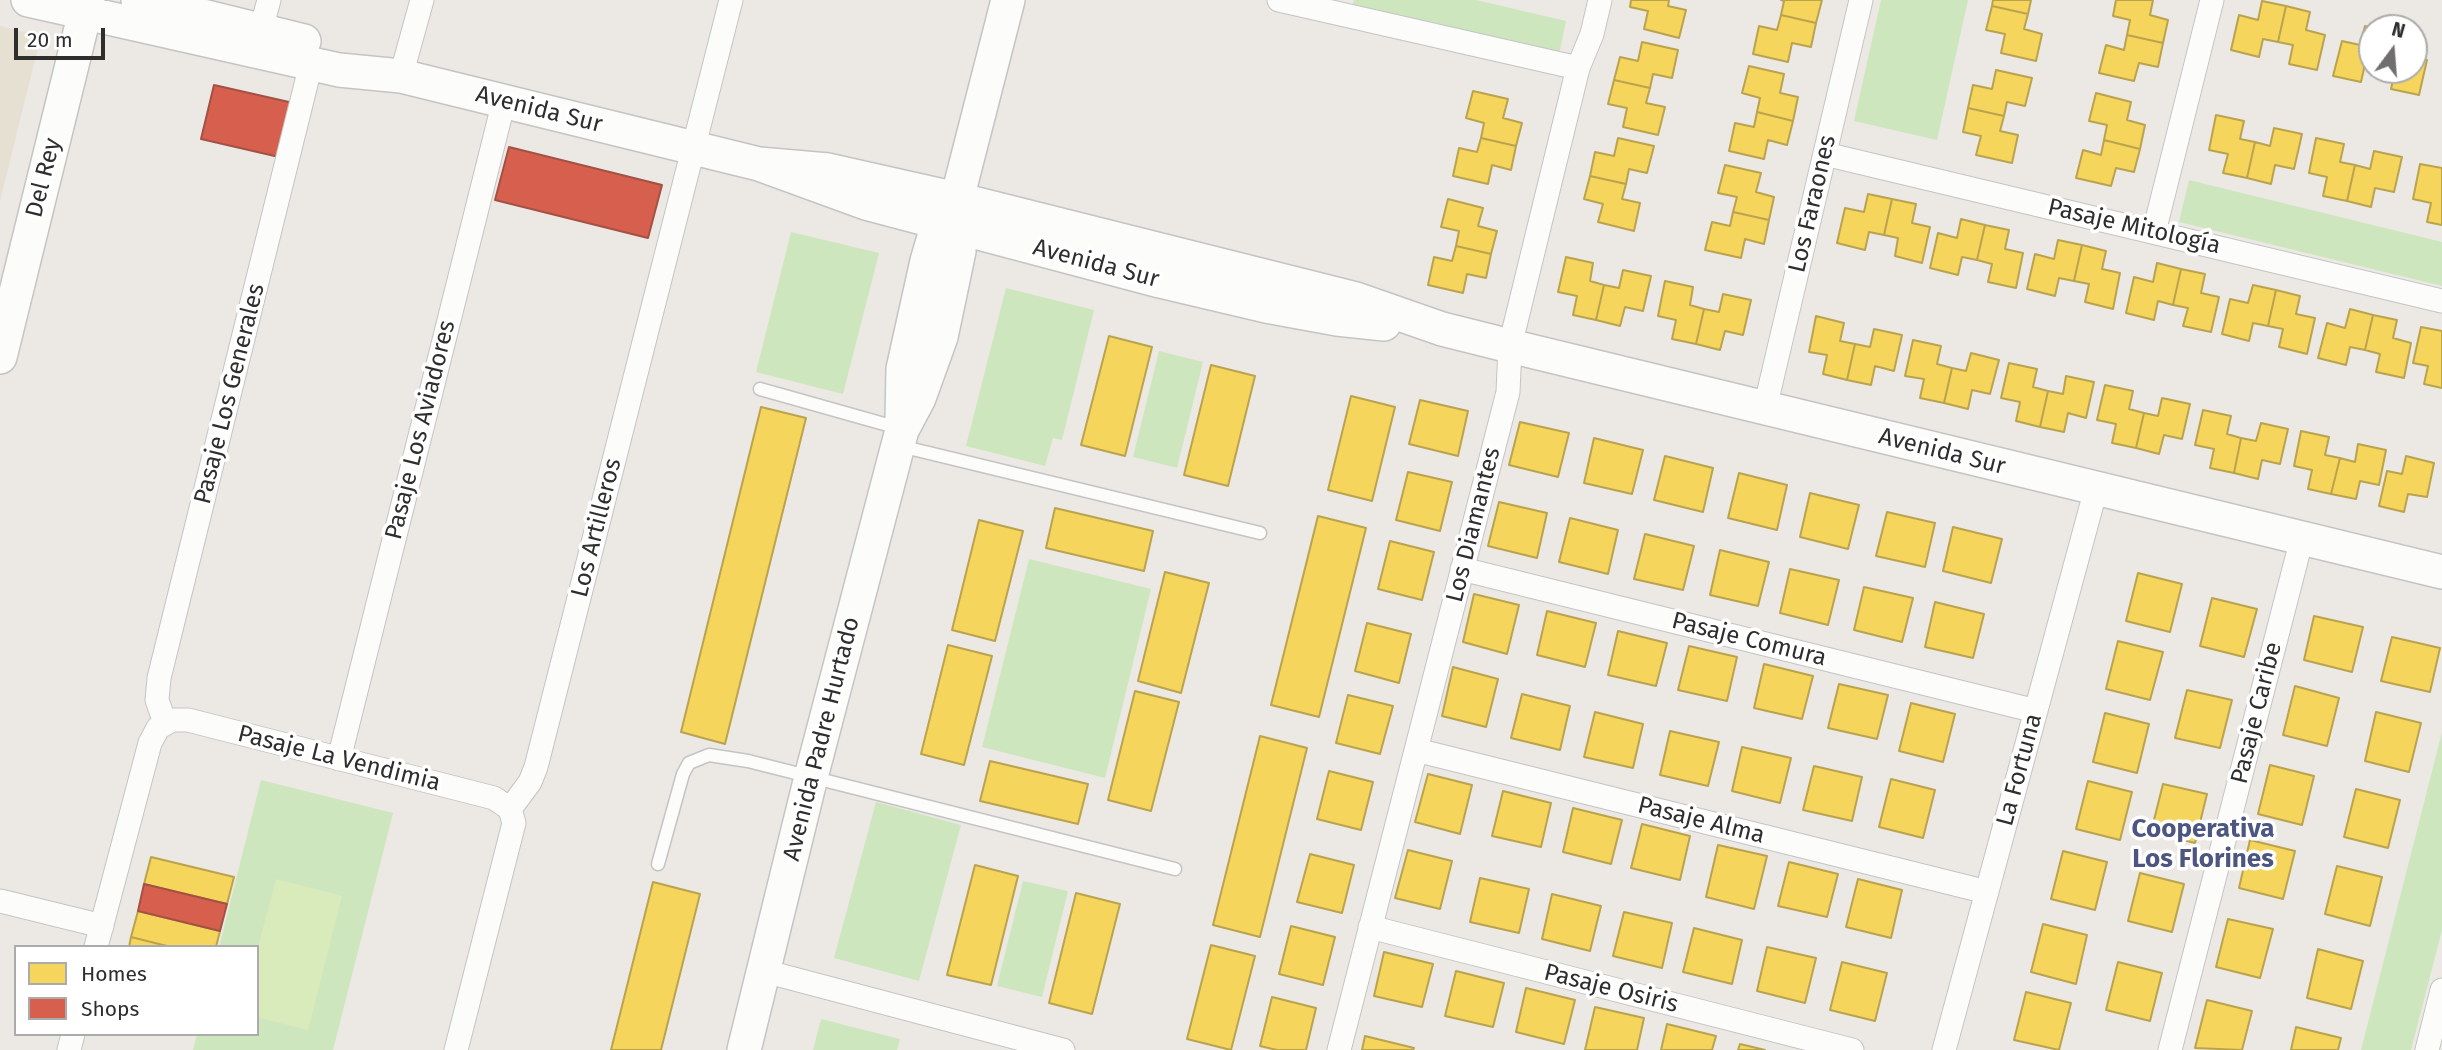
<!DOCTYPE html>
<meta charset="utf-8">
<style>
body{margin:0}
#map{position:relative;width:2442px;height:1050px;overflow:hidden;background:#ece8e4;font-family:"Fira Sans",sans-serif}
canvas{display:block}
.legend{position:absolute;left:14px;top:945px;width:245px;height:91px;box-sizing:border-box;background:#fff;border:2px solid #ababab;margin:0;padding:9px 12px;list-style:none;font-size:21px;color:#2e2e2e}
.legend li{display:flex;align-items:center;gap:14px;height:35px}
.legend b{width:35px;border:2px solid #ababab}
.north{position:absolute;left:2358px;top:14px;width:70px;height:70px;box-sizing:border-box;background:#fff;border:2px solid #ababab;border-radius:50%;rotate:16deg;font-size:19px;font-weight:700;line-height:28px;text-align:center;color:#2e2e2e}
.north::after{content:'';display:block;margin:auto;width:24px;height:32px;background:#706f6e;clip-path:polygon(50% 0,100% 100%,50% 72%,0 100%)}
.scale{position:absolute;left:14px;top:28px;width:91px;height:32px;box-sizing:border-box;border:4px solid #2e2e2e;border-top:0;padding-left:9px;font-size:21px;line-height:24px;white-space:nowrap;color:#2e2e2e;-webkit-text-stroke:5px #fff;paint-order:stroke}
</style>
<div id="map">
<canvas width="2442" height="1050"></canvas>
<ul class="legend">
<li><b style="height:19px;background:#f6d55c"></b>Homes</li>
<li><b style="height:19px;background:#d6604d"></b>Shops</li>
</ul>
<div class="north">N</div>
<div class="scale">20 m</div>
</div>
<script>
const ctx = document.querySelector('canvas').getContext('2d');
ctx.lineJoin = 'round';
function fillPath(path, color) {
  ctx.fillStyle = color;
  ctx.fill(path, 'evenodd');
}
function shape(rows) {
  const path = new Path2D();
  for (const r of rows) {
    path.moveTo(r[0], r[1]);
    for (let i = 2; i < r.length; i += 2) path.lineTo(r[i], r[i + 1]);
  }
  return path;
}
function strokePath(path, color, width, dash) {
  ctx.strokeStyle = color;
  ctx.lineWidth = width;
  ctx.lineCap = dash ? 'butt' : 'round';
  ctx.setLineDash(dash || []);
  ctx.stroke(path);
}
function drawText(font, color, halo, rows, align = 'center') {
  ctx.font = font + ' "Fira Sans",sans-serif';
  ctx.lineWidth = 7;
  ctx.setLineDash([]);
  ctx.textBaseline = 'middle';
  ctx.strokeStyle = halo;
  ctx.fillStyle = color;
  for (const [text, x, y, turn = 0] of rows) {
    ctx.save();
    ctx.translate(x, y);
    ctx.rotate((+turn || 0) * Math.PI / 180);
    ctx.textAlign = isNaN(turn) ? turn : align;
    if (halo) ctx.strokeText(text, 0, 0);
    ctx.fillText(text, 0, 0);
    ctx.restore();
  }
}
const education = shape([
 [0,26,41,36,0,201]
]);
const green = shape([
 [1354,0,1476,0,1566,21,1558,59,1351,11],
 [1881,0,1968,0,1937,140,1854,121],
 [2189,180,2442,242,2442,286,2179,222],
 [791,232,879,253,843,394,756,372],
 [1006,288,1094,310,1062,440,1053,438,1045,466,966,446],
 [1159,351,1203,362,1177,468,1133,457],
 [1029,559,1151,589,1105,778,982,747],
 [2442,732,2442,930,2411,1050,2361,1050],
 [261,780,393,813,333,1050,193,1050,197,1034,257,1034,257,947,219,947],
 [876,802,961,825,919,981,834,958],
 [1023,881,1068,891,1042,997,997,986],
 [821,1019,900,1039,897,1050,813,1050]
]);
const pitch = shape([
 [276,879,342,896,308,1030,257,1017,257,951]
]);
const homes = shape([
 [1631,0,1669,0,1668,6,1686,10,1679,38,1644,29,1648,11,1630,7,1631,0],
 [1781,0,1822,0,1816,23,1781,15,1784,1,1781,0],
 [1993,0,2031,0,2028,14,1992,6,1993,0],
 [2116,0,2153,0,2150,15,2168,20,2163,43,2127,35,2130,20,2113,16,2116,0],
 [2262,1,2286,6,2278,42,2263,39,2259,57,2231,50,2239,15,2258,20,2262,1],
 [1992,6,2028,14,2024,29,2042,34,2036,61,2001,53,2005,34,1986,30,1992,6],
 [2286,6,2310,12,2306,30,2325,35,2317,70,2289,64,2293,45,2278,42,2286,6],
 [1781,15,1816,23,1811,47,1792,43,1788,62,1753,54,1759,26,1777,30,1781,15],
 [2365,26,2372,28,2372,66,2365,64,2361,82,2333,76,2342,41,2360,45,2365,26],
 [2127,35,2163,43,2158,67,2139,63,2134,81,2099,73,2106,45,2124,50,2127,35],
 [1642,42,1678,50,1672,78,1653,74,1650,88,1614,80,1620,57,1638,61,1642,42],
 [2414,57,2427,60,2419,95,2391,89,2395,71,2393,70,2414,70,2414,57],
 [1749,66,1784,74,1780,93,1798,97,1793,121,1757,112,1760,98,1742,93,1749,66],
 [1996,70,2032,78,2025,106,2007,102,2004,116,1968,108,1973,85,1992,89,1996,70],
 [1614,80,1650,88,1646,103,1665,107,1658,135,1623,127,1627,108,1608,104,1614,80],
 [1473,91,1508,99,1503,118,1522,123,1516,146,1481,138,1484,123,1466,118,1473,91],
 [2096,93,2131,102,2127,120,2145,125,2140,149,2104,140,2107,125,2089,121,2096,93],
 [1968,108,2004,116,2000,131,2018,135,2012,163,1976,155,1981,136,1963,132,1968,108],
 [1757,112,1793,121,1787,145,1768,140,1764,159,1729,151,1735,123,1754,127,1757,112],
 [2216,115,2244,121,2240,139,2255,142,2247,178,2223,173,2228,154,2209,150,2216,115],
 [2274,128,2302,134,2294,169,2275,165,2271,184,2247,178,2255,142,2270,146,2274,128],
 [1481,138,1516,146,1511,170,1492,165,1488,184,1453,176,1459,148,1477,152,1481,138],
 [1618,138,1654,146,1647,173,1629,169,1626,184,1590,176,1595,152,1614,156,1618,138],
 [2316,138,2344,144,2340,162,2355,165,2347,201,2323,196,2327,177,2309,173,2316,138],
 [2104,140,2140,149,2134,172,2116,168,2111,186,2076,178,2083,150,2101,155,2104,140],
 [2374,151,2402,157,2394,192,2375,188,2371,207,2347,201,2355,165,2370,169,2374,151],
 [2420,164,2442,168,2442,225,2427,222,2431,203,2413,199,2420,164],
 [1725,165,1761,173,1756,192,1774,197,1769,220,1733,212,1737,197,1718,193,1725,165],
 [1590,176,1626,184,1622,199,1640,203,1634,231,1598,222,1603,204,1584,199,1590,176],
 [1868,194,1892,199,1884,235,1869,232,1865,250,1837,243,1845,208,1864,212,1868,194],
 [1448,199,1483,208,1478,226,1497,231,1491,254,1456,246,1459,231,1441,227,1448,199],
 [1892,199,1916,204,1912,223,1930,227,1922,263,1895,256,1898,238,1884,235,1892,199],
 [1733,212,1769,220,1764,244,1745,239,1741,258,1705,250,1712,222,1730,226,1733,212],
 [1961,219,1985,225,1977,260,1962,257,1958,275,1930,268,1938,233,1957,238,1961,219],
 [1985,225,2009,230,2005,249,2023,253,2016,288,1988,282,1992,264,1977,260,1985,225],
 [2058,240,2082,245,2074,281,2059,278,2055,296,2027,289,2035,254,2054,259,2058,240],
 [2082,245,2106,251,2102,269,2120,273,2113,309,2085,302,2089,284,2074,281,2082,245],
 [1456,246,1491,254,1486,278,1467,274,1463,293,1428,285,1434,257,1452,261,1456,246],
 [1566,257,1593,263,1590,281,1604,285,1596,320,1573,315,1577,296,1558,292,1566,257],
 [2157,263,2181,269,2173,305,2158,301,2154,320,2126,313,2134,277,2153,282,2157,263],
 [2181,269,2205,274,2201,293,2219,297,2211,332,2183,326,2188,308,2173,305,2181,269],
 [1623,270,1651,276,1643,311,1625,307,1620,326,1596,320,1604,285,1619,288,1623,270],
 [1665,281,1693,287,1690,305,1704,309,1696,344,1672,339,1676,320,1658,316,1665,281],
 [2253,285,2276,290,2268,326,2253,323,2249,341,2222,334,2230,299,2248,303,2253,285],
 [2276,290,2300,296,2296,314,2315,318,2307,354,2279,347,2283,329,2268,326,2276,290],
 [1723,294,1751,300,1743,335,1725,331,1720,350,1696,344,1704,309,1719,312,1723,294],
 [2350,309,2373,315,2365,350,2350,347,2346,365,2318,358,2327,323,2345,328,2350,309],
 [2373,315,2397,320,2393,338,2411,343,2404,378,2376,372,2380,354,2365,350,2373,315],
 [1816,316,1844,323,1840,341,1855,344,1847,380,1823,374,1827,355,1809,352,1816,316],
 [2421,327,2442,331,2442,388,2424,384,2428,366,2413,363,2421,327],
 [1874,329,1902,335,1894,371,1875,366,1871,385,1847,380,1855,344,1870,347,1874,329],
 [1109,336,1152,347,1125,456,1081,445,1109,336],
 [1913,340,1941,346,1937,364,1952,368,1944,403,1920,398,1924,379,1905,376,1913,340],
 [1971,353,1999,360,1990,394,1972,390,1968,409,1944,403,1952,368,1966,371,1971,353],
 [2009,363,2037,369,2033,387,2048,391,2040,427,2016,421,2020,402,2001,398,2009,363],
 [1211,365,1255,376,1228,486,1184,475,1211,365],
 [2066,376,2094,382,2086,418,2068,413,2064,432,2040,427,2048,391,2063,394,2066,376],
 [2105,385,2133,391,2129,409,2144,413,2136,448,2112,443,2116,424,2097,420,2105,385],
 [1351,396,1395,407,1372,501,1328,490,1351,396],
 [2162,398,2190,404,2182,439,2164,435,2159,454,2136,448,2144,413,2158,416,2162,398],
 [1420,400,1468,411,1458,456,1409,444,1420,400],
 [761,407,806,418,725,744,681,732,761,407],
 [2203,410,2231,416,2227,434,2241,438,2234,473,2210,468,2214,449,2195,445,2203,410],
 [1520,422,1569,433,1558,477,1509,465,1520,422],
 [2261,423,2288,429,2280,464,2262,460,2258,479,2234,473,2241,438,2256,441,2261,423],
 [2301,431,2329,437,2325,455,2340,458,2331,494,2308,489,2312,470,2294,466,2301,431],
 [1594,438,1643,450,1632,494,1584,483,1594,438],
 [2358,444,2386,450,2379,485,2360,481,2356,499,2331,494,2340,458,2355,462,2358,444],
 [1665,456,1713,468,1703,512,1654,500,1665,456],
 [2406,456,2434,463,2427,497,2408,494,2404,512,2379,506,2387,471,2402,474,2406,456],
 [1408,472,1452,482,1440,531,1396,520,1408,472],
 [1739,473,1787,485,1777,530,1728,518,1739,473],
 [1810,493,1859,505,1848,549,1800,537,1810,493],
 [1499,502,1547,513,1537,558,1488,546,1499,502],
 [1055,508,1153,531,1144,571,1046,548,1055,508],
 [1887,512,1935,523,1925,567,1876,556,1887,512],
 [1318,516,1366,528,1319,717,1271,705,1318,516],
 [1570,518,1618,530,1608,574,1559,562,1570,518],
 [979,520,1023,531,995,641,952,630,979,520],
 [1953,527,2002,539,1991,583,1943,571,1953,527],
 [1645,534,1694,546,1683,590,1634,579,1645,534],
 [1390,541,1434,552,1422,600,1378,589,1390,541],
 [1720,550,1769,562,1758,606,1710,595,1720,550],
 [1790,569,1839,580,1828,625,1780,613,1790,569],
 [1165,572,1209,583,1181,693,1138,681,1165,572],
 [2138,573,2182,584,2170,632,2126,621,2138,573],
 [1864,587,1913,598,1902,642,1854,630,1864,587],
 [1474,594,1519,605,1507,654,1463,642,1474,594],
 [2212,598,2257,609,2244,657,2200,646,2212,598],
 [1935,602,1984,614,1973,658,1925,647,1935,602],
 [1547,611,1596,623,1585,667,1537,655,1547,611],
 [2314,616,2363,627,2352,672,2304,660,2314,616],
 [1367,623,1411,634,1399,683,1355,671,1367,623],
 [1618,631,1667,643,1656,686,1608,675,1618,631],
 [2392,637,2440,648,2430,692,2381,681,2392,637],
 [2118,641,2163,652,2150,700,2106,689,2118,641],
 [948,645,992,656,964,765,921,754,948,645],
 [1689,646,1737,657,1727,701,1678,690,1689,646],
 [1764,664,1813,676,1802,719,1754,708,1764,664],
 [1453,667,1498,679,1486,727,1442,716,1453,667],
 [1839,684,1888,695,1877,739,1828,728,1839,684],
 [2295,686,2339,698,2327,746,2283,735,2295,686],
 [2187,690,2232,700,2220,748,2175,738,2187,690],
 [1135,691,1179,702,1151,811,1108,800,1135,691],
 [1522,694,1570,706,1560,750,1511,738,1522,694],
 [1348,695,1393,706,1380,754,1336,743,1348,695],
 [1911,703,1955,714,1943,762,1899,751,1911,703],
 [1595,712,1643,724,1633,768,1584,757,1595,712],
 [2376,712,2421,723,2409,772,2365,761,2376,712],
 [2105,713,2149,724,2137,773,2093,762,2105,713],
 [1670,731,1719,742,1708,786,1660,775,1670,731],
 [1260,736,1307,748,1260,937,1213,925,1260,736],
 [1742,747,1791,758,1780,803,1732,791,1742,747],
 [990,761,1088,784,1078,824,980,801,990,761],
 [2270,765,2314,776,2302,825,2258,814,2270,765],
 [1814,766,1862,777,1852,821,1803,810,1814,766],
 [1329,771,1373,782,1361,830,1317,819,1329,771],
 [1428,774,1472,785,1460,834,1415,822,1428,774],
 [1891,779,1935,790,1923,838,1879,827,1891,779],
 [2088,781,2132,792,2120,840,2076,829,2088,781],
 [2163,784,2207,794,2195,843,2151,832,2163,784],
 [2356,789,2400,800,2388,848,2344,837,2356,789],
 [1503,791,1551,803,1541,847,1492,836,1503,791],
 [1573,808,1622,820,1611,864,1563,852,1573,808],
 [1642,824,1690,836,1680,880,1631,868,1642,824],
 [2250,840,2295,851,2283,899,2239,888,2250,840],
 [1718,845,1767,856,1754,909,1706,897,1718,845],
 [1408,850,1452,861,1440,909,1395,898,1408,850],
 [2063,851,2107,862,2095,910,2051,899,2063,851],
 [1310,854,1354,865,1342,913,1297,902,1310,854],
 [151,857,234,877,227,904,144,884,151,857],
 [1789,862,1838,874,1827,917,1778,906,1789,862],
 [975,865,1018,876,991,985,947,975,975,865],
 [2337,866,2382,877,2370,926,2325,914,2337,866],
 [2140,873,2184,884,2172,932,2128,921,2140,873],
 [1480,878,1529,889,1519,933,1470,922,1480,878],
 [1858,879,1902,890,1891,938,1846,927,1858,879],
 [653,882,700,894,661,1050,611,1050,653,882],
 [1076,893,1120,904,1092,1014,1049,1003,1076,893],
 [1552,894,1601,906,1590,951,1542,939,1552,894],
 [138,911,220,931,216,947,171,947,131,937,138,911],
 [1624,912,1672,923,1662,968,1613,956,1624,912],
 [2228,919,2273,929,2260,978,2216,967,2228,919],
 [2043,924,2087,935,2076,984,2031,972,2043,924],
 [1291,926,1335,937,1323,985,1279,974,1291,926],
 [1694,928,1742,940,1732,984,1683,972,1694,928],
 [131,937,171,947,129,947,131,937],
 [1211,945,1255,956,1231,1050,1187,1039,1211,945],
 [1767,947,1816,958,1805,1003,1757,991,1767,947],
 [2318,949,2363,961,2351,1009,2307,998,2318,949],
 [1384,952,1433,964,1422,1007,1374,996,1384,952],
 [1842,962,1887,973,1875,1021,1830,1010,1842,962],
 [2118,962,2162,973,2150,1021,2106,1010,2118,962],
 [1456,971,1504,983,1493,1027,1445,1016,1456,971],
 [1526,988,1575,1000,1564,1044,1516,1032,1526,988],
 [2026,992,2071,1003,2059,1050,2014,1040,2026,992],
 [1272,997,1316,1008,1306,1050,1277,1050,1260,1046,1272,997],
 [2207,1000,2252,1011,2242,1050,2195,1048,2207,1000],
 [1595,1007,1644,1018,1637,1050,1585,1050,1595,1007],
 [1667,1024,1716,1036,1712,1050,1661,1050,1667,1024],
 [2296,1027,2341,1038,2338,1050,2291,1050,2296,1027],
 [1365,1036,1414,1048,1413,1050,1362,1050,1365,1036],
 [1740,1044,1765,1050,1738,1050,1740,1044]
]);
const shops = shape([
 [214,85,289,102,291,109,279,157,201,139,214,85],
 [509,147,662,185,648,238,495,200,509,147],
 [144,884,227,904,220,931,138,911,144,884]
]);
const lane = shape([
 [760,389,902,429],
 [900,446,1260,533],
 [658,864,683,774,689,763,709,755,748,761,1175,869]
]);
const street = shape([
 [1279,0,1578,68],
 [261,29,269,0],
 [401,76,422,0],
 [1825,154,2442,301],
 [2154,232,2212,0],
 [1765,408,1861,0],
 [1462,569,2036,711],
 [165,723,157,700,159,678,311,64],
 [1416,750,1987,892],
 [339,759,504,101],
 [510,809,530,782,536,767,731,0],
 [0,901,102,926],
 [1370,927,1852,1050],
 [96,947,150,743,158,728,172,720,188,720,494,798,510,809,514,823,456,1050],
 [764,971,1063,1050],
 [69,1050,73,1034],
 [1339,1050,1508,392,1510,346,1578,68,1592,34,1600,0],
 [1944,1050,2096,489],
 [2170,1050,2302,538],
 [2427,1050,2442,990]
]);
const secondary = shape([
 [28,0,339,70,401,76,759,164,866,203,1160,281,1266,306,1337,319,1384,324],
 [138,0,304,41],
 [759,164,828,170,957,199,1356,299,1442,329,1510,346,2442,572],
 [0,357,88,0],
 [902,420,903,369,927,261,934,237,952,206],
 [744,1050,811,777,902,430,919,398,941,337,959,251,957,199,1008,0]
]);
const streetNames = [
 ["Avenida Sur",539,110,14],
 ["Del Rey",44,178,-76],
 ["Los Faraones",1813,204,-77],
 ["Pasaje Mitología",2134,227,13],
 ["Avenida Sur",1096,264,15],
 ["Pasaje Los Generales",230,394,-76],
 ["Pasaje Los Aviadores",421,430,-76],
 ["Avenida Sur",1942,452,14],
 ["Los Diamantes",1474,525,-76],
 ["Los Artilleros",597,528,-76],
 ["Pasaje Comura",1749,640,14],
 ["Pasaje Caribe",2257,713,-76],
 ["Avenida Padre Hurtado",822,739,-76],
 ["Pasaje La Vendimia",339,759,14],
 ["La Fortuna",2020,770,-75],
 ["Pasaje Alma",1701,821,14],
 ["Pasaje Osiris",1611,989,14]
];
const neighbourhoodNames = [
 ["Cooperativa",2203,830],
 ["Los Florines",2203,860]
];
fillPath(education, '#e6e0d3');
fillPath(green, '#cee6be');
fillPath(pitch, '#d9eabb');
fillPath(homes, '#f6d55c');
strokePath(homes, '#baa34e', 2);
fillPath(shops, '#d6604d');
strokePath(shops, '#a45144', 2);
strokePath(lane, '#c5c4c5', 15);
strokePath(street, '#c5c4c5', 25);
strokePath(secondary, '#c5c4c5', 36);
strokePath(lane, '#fcfcfb', 12);
strokePath(street, '#fcfcfb', 23);
strokePath(secondary, '#fcfcfb', 33);
drawText('24px', '#2e2e2e', '#fff', streetNames);
drawText('bold 26px', '#4d5680', '#fff', neighbourhoodNames);
</script>
